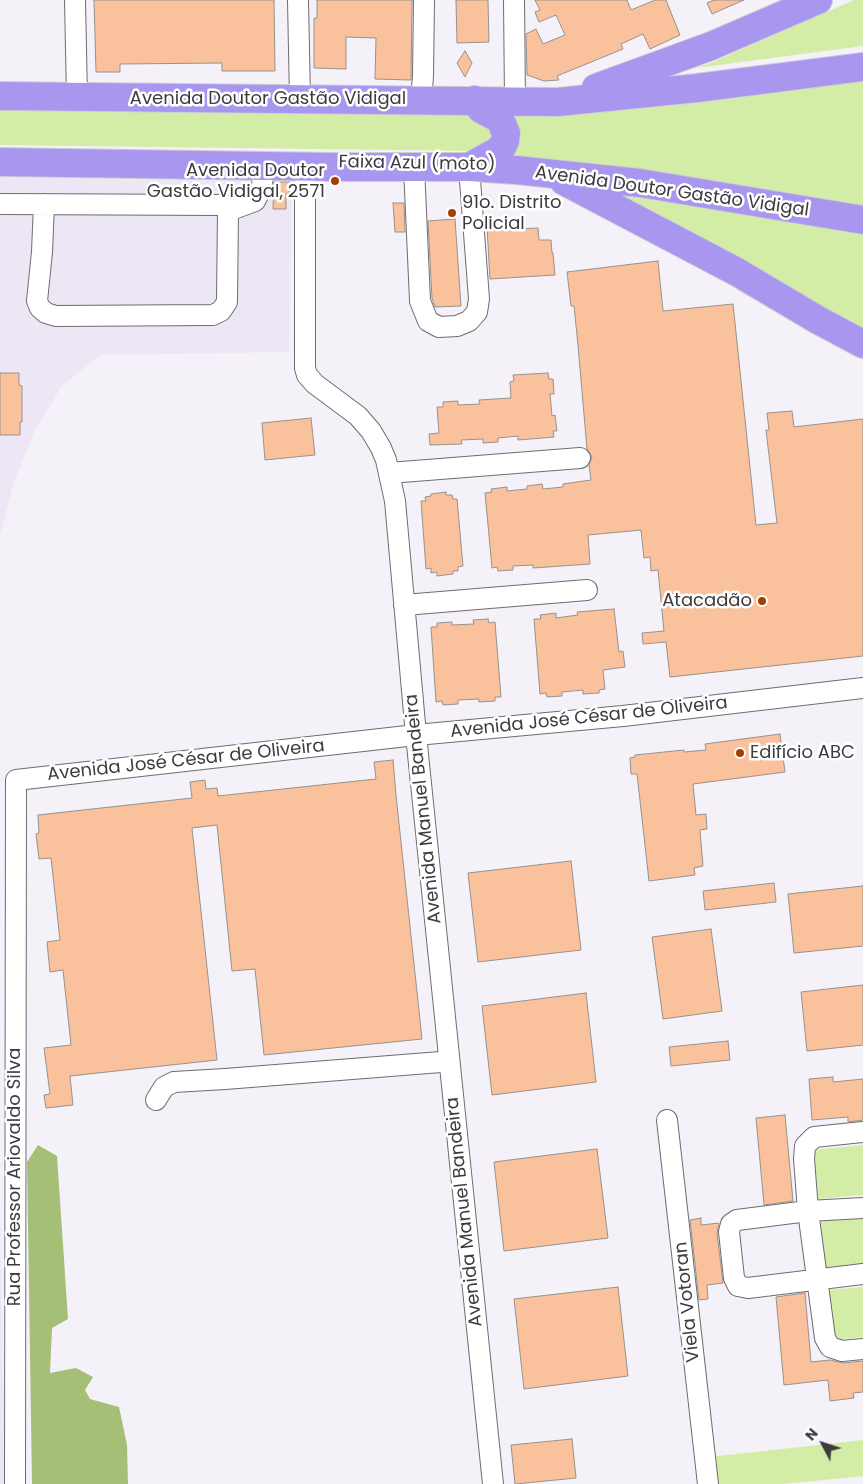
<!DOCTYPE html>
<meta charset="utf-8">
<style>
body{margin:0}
#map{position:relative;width:863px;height:1484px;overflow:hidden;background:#f5f1f9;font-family:Poppins,sans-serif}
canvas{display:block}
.north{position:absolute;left:798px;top:1419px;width:50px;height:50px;-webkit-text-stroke:4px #fff;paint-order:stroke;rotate:310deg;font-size:14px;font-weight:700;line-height:20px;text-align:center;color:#3c3b3e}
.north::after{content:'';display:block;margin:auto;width:18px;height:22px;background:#3c3b3e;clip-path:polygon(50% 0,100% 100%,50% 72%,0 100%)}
</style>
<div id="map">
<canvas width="863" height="1484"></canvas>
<div class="north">N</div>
</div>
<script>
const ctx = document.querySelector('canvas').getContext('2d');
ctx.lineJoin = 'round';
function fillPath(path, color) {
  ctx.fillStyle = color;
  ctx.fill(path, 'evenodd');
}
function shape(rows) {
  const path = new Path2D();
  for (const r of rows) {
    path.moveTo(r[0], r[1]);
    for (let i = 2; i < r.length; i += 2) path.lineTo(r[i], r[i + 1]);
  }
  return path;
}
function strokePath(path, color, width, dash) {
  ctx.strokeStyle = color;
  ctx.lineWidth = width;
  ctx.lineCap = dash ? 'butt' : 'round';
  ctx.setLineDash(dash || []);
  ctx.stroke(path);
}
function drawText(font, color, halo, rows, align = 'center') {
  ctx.font = font + ' Poppins,sans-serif';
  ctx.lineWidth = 5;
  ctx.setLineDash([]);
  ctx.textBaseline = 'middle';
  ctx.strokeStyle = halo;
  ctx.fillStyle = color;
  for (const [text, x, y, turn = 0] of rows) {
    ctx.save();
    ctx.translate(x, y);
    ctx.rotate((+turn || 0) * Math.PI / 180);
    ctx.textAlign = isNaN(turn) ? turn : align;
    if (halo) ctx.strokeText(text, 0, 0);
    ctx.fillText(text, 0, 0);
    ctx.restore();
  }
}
const built = shape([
 [0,177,292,182,289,352,100,355,62,386,34,432,14,482,0,536],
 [0,1204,5,1484,0,1484]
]);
const green = shape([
 [854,0,863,0,863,46,696,68,713,62],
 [863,78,863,208,510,160,505,109],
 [0,107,433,109,484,117,495,139,479,151,0,145],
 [611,188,863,235,863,331,609,195],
 [863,1145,863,1195,817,1199,812,1150],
 [863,1215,863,1265,825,1269,820,1219],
 [863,1287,863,1337,832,1340,827,1290],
 [863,1440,863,1476,783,1484,712,1484,709,1457]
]);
const forest = shape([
 [38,1145,57,1156,68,1319,52,1328,50,1373,76,1368,93,1377,85,1390,90,1399,119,1407,127,1445,128,1484,32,1484,27,1162]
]);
const building = shape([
 [94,0,274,0,275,71,222,71,222,63,120,64,120,72,96,72,94,0],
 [317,0,412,0,411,80,375,79,376,38,346,37,346,69,314,68,314,18,317,18,317,0],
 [456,0,488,0,489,42,457,43,456,0],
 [535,0,627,0,631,10,655,0,666,0,680,35,650,49,643,34,621,44,623,49,557,76,559,80,544,81,527,75,526,34,536,29,543,44,565,35,556,15,539,22,535,12,540,10,535,0],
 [714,0,744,0,712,14,707,3,714,0],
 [465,51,472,63,465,77,457,63,465,51],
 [274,182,290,182,289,194,286,194,286,209,273,209,274,182],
 [393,203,404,203,405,232,395,232,393,203],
 [455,219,461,306,435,307,432,298,428,221,455,219],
 [513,225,514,229,538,228,539,240,551,240,552,253,553,253,555,275,490,279,487,227,513,225],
 [658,261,663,311,733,304,756,525,777,523,766,430,769,430,767,413,792,411,794,427,863,419,863,656,670,677,666,642,643,644,642,633,664,631,658,570,651,571,650,557,644,558,641,530,588,535,590,564,533,568,533,565,513,566,513,570,498,571,497,567,492,568,485,493,492,492,491,489,507,487,507,491,527,489,527,486,542,484,543,489,563,487,563,484,591,480,589,465,592,457,587,449,578,345,574,306,571,306,567,272,658,261],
 [0,373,19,373,19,385,22,386,22,422,20,422,20,435,0,435,0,373],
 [548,373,549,379,553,379,554,394,550,394,552,416,555,415,557,431,553,431,554,437,518,440,518,436,498,438,498,442,483,443,483,439,461,440,462,444,430,445,429,434,439,433,437,407,443,407,443,402,458,401,458,405,480,404,479,400,511,398,510,382,514,381,513,375,548,373],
 [311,418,315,455,265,460,262,423,311,418],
 [446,492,446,495,452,495,453,499,457,499,463,566,458,567,458,571,453,571,453,574,437,576,437,572,431,573,431,568,426,569,421,501,426,501,425,497,431,496,431,494,446,492],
 [614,609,619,652,623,651,625,667,603,670,605,689,599,690,599,693,583,694,583,690,562,692,562,696,547,697,546,693,540,694,534,619,541,619,540,615,556,613,556,618,578,615,577,612,614,609],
 [488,619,489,623,495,622,501,697,495,697,495,701,479,702,479,699,458,700,458,704,443,705,442,701,436,702,431,627,437,627,437,623,452,622,452,625,474,624,473,620,488,619],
 [780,734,785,772,693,784,696,815,706,814,707,829,700,830,703,866,694,868,695,875,649,881,637,774,631,774,630,758,635,757,635,755,684,750,684,752,706,750,705,744,780,734],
 [393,760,396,795,422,1039,264,1055,255,969,232,971,217,825,192,828,217,1060,70,1076,73,1105,46,1108,44,1095,50,1094,44,1048,71,1045,63,970,50,972,47,942,60,940,51,858,39,859,36,834,39,833,38,815,192,798,190,782,205,780,206,789,217,788,218,796,376,779,374,762,393,760],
 [571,861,581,950,478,962,468,873,571,861],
 [774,883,776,902,705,910,703,891,774,883],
 [863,886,863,946,794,953,788,894,863,886],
 [711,929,722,1011,663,1019,652,937,711,929],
 [863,985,863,1045,807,1051,801,992,863,985],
 [586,993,596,1082,492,1095,482,1006,586,993],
 [728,1041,730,1060,671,1066,669,1047,728,1041],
 [833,1077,833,1082,863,1079,863,1120,848,1122,848,1117,812,1120,809,1079,833,1077],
 [785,1115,793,1201,764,1205,756,1118,785,1115],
 [597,1149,608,1238,504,1251,494,1162,597,1149],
 [701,1218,701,1225,719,1223,717,1233,723,1283,707,1285,708,1299,699,1300,690,1220,701,1218],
 [618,1287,628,1376,524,1389,514,1299,618,1287],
 [805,1293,811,1362,830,1360,843,1363,863,1361,863,1392,853,1393,854,1398,830,1401,828,1380,784,1385,776,1297,805,1293],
 [572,1439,576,1478,515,1484,511,1445,572,1439]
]);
const minor = shape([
 [75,0,77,97],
 [298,0,300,99],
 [514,0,515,101],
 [421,100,423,76,424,0],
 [305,166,305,368,307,375,315,384,358,416,371,431,381,448,386,460,395,501,416,735,493,1484],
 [414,167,420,301,428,321,439,327,457,326,469,321,477,312,479,299,469,167],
 [0,204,224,205,226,206,228,211],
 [44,204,42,252,37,301,40,308,46,313,56,316,213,315,221,311,227,302,228,211,255,201,262,187,263,166],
 [389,473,580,458],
 [404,605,587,590],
 [156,1100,164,1087,174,1082,225,1079,441,1062,449,1059],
 [667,1120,708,1484],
 [863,1132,814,1137,805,1146,804,1159,808,1211,825,1338,830,1347,842,1351,863,1349],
 [863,1208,808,1211,737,1220,731,1224,729,1232,734,1278,738,1286,748,1288,863,1274],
 [15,1484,16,780,416,735,623,716,863,688]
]);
const highway = shape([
 [596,88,711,46,818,0],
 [0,96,558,102,697,88,863,67],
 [0,162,331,167,469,167,516,170,640,183,863,220],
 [469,167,496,152,502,147,505,141,506,133,500,119,481,109,474,100],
 [564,181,737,272,818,320,863,344]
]);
const markers = [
 [335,181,5,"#a23f04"],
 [452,213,5,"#a23f04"],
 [762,601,5,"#a23f04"],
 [740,753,5,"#a23f04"]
];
const streetNames = [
 ["Avenida Doutor Gastão Vidigal",268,99],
 ["Faixa Azul (moto)",417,164,1],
 ["Avenida Doutor Gastão Vidigal",672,192,8],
 ["Avenida José César de Oliveira",589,718,-6],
 ["Avenida José César de Oliveira",186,761,-6],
 ["Avenida Manuel Bandeira",424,809,-96],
 ["Rua Professor Ariovaldo Silva",15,1177,-90],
 ["Avenida Manuel Bandeira",465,1212,-96],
 ["Viela Votoran",688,1302,-96]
];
const poiNames = [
 ["Avenida Doutor",325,171],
 ["Gastão Vidigal, 2571",325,192],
 ["91o. Distrito",462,203,"left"],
 ["Policial",462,224,"left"],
 ["Atacadão",752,601],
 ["Edifício ABC",750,753,"left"]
];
fillPath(built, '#ede6f5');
fillPath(green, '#d4eda6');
fillPath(forest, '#a6bf76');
fillPath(building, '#fac29c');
strokePath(building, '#98918c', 1);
strokePath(minor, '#6e6b71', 22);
strokePath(highway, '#d0d0d1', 30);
strokePath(minor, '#fff', 20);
strokePath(highway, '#a997ef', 28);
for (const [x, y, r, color] of markers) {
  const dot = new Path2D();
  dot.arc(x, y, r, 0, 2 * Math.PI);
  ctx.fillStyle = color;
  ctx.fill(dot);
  strokePath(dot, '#fff', 2);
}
drawText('18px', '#3c3b3e', '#fff', streetNames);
drawText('18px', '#3c3b3e', '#fff', poiNames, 'right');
</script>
